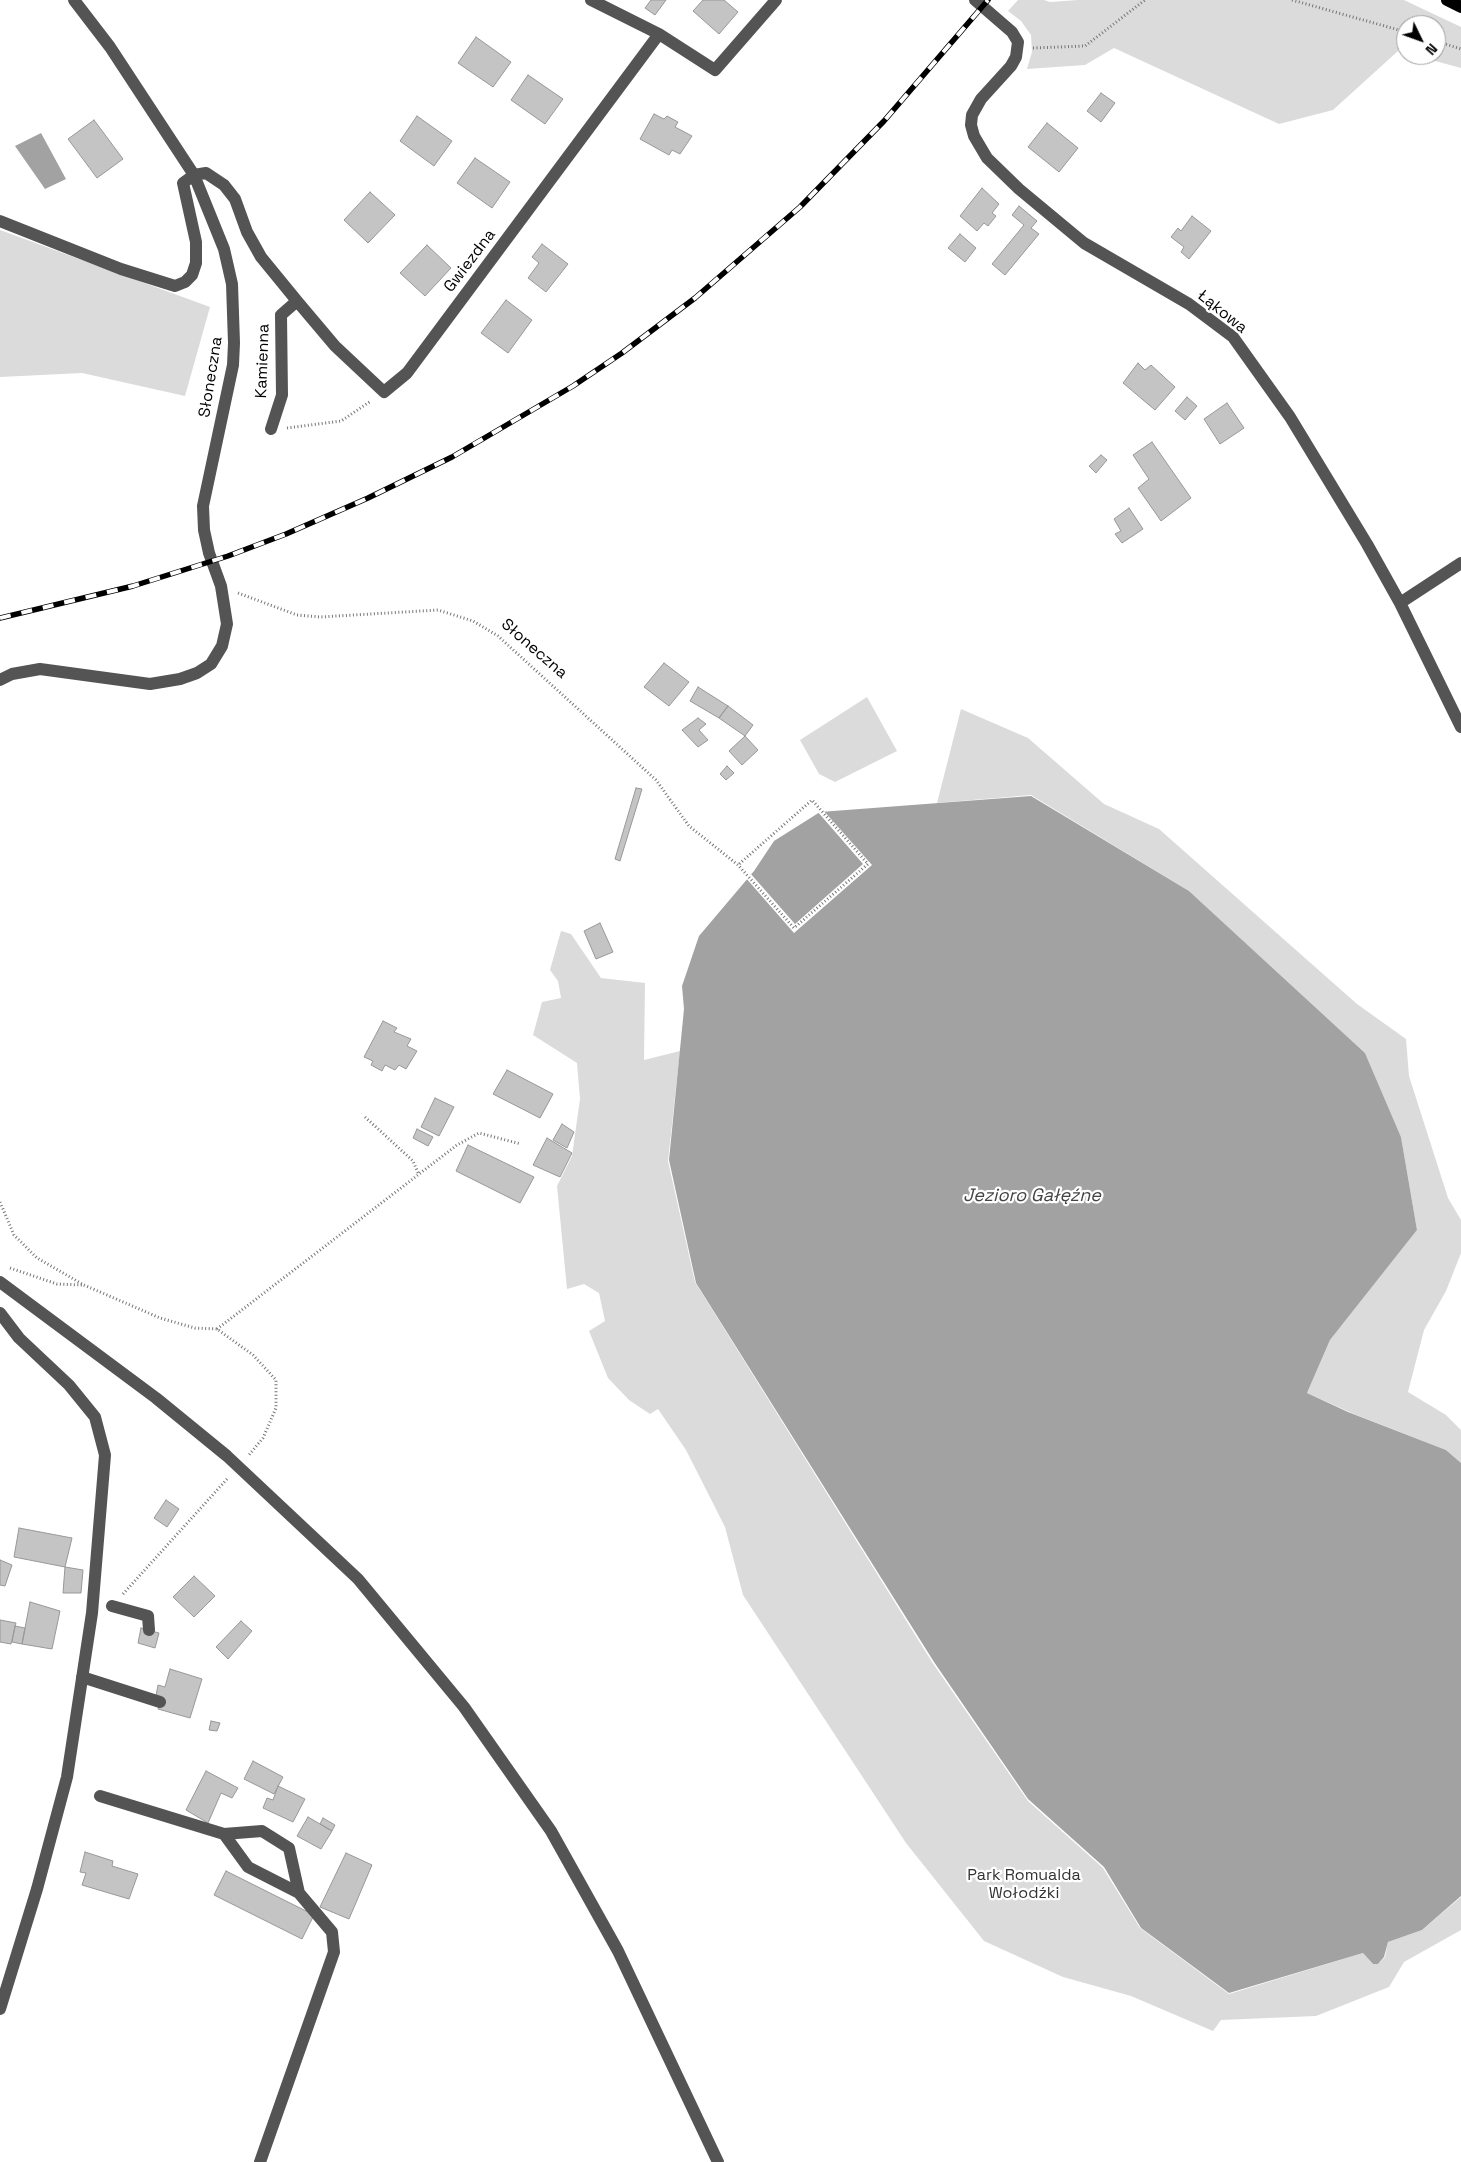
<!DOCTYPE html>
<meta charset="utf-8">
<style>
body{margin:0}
#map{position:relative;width:1461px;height:2162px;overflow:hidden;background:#fff;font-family:"Space Grotesk",sans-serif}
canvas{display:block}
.north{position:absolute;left:1396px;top:15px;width:50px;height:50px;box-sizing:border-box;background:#fff;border:1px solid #999;border-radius:50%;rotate:132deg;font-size:14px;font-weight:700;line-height:20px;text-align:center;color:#000}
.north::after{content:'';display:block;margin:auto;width:18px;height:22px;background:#000;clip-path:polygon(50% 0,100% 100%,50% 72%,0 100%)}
</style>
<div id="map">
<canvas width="1461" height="2162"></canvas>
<div class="north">N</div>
</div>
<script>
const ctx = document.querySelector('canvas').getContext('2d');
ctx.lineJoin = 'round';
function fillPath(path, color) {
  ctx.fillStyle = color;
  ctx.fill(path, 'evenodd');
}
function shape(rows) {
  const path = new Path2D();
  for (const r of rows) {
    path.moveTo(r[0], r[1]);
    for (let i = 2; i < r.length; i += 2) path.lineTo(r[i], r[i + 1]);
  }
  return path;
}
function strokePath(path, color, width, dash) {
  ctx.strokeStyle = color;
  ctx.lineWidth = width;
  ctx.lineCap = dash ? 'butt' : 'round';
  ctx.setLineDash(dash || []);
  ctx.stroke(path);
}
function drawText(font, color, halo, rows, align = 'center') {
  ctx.font = font + ' "Space Grotesk",sans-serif';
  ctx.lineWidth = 4.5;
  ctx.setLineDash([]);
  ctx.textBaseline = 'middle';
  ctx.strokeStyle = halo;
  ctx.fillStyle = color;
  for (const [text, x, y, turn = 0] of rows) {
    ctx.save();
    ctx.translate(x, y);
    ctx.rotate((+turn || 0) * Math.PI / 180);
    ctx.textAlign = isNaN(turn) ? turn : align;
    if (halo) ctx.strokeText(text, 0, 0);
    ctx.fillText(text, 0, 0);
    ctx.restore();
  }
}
const green = shape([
 [1018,0,1044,0,1050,2,1078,0,1404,0,1461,27,1461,68,1413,55,1436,55,1436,25,1406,25,1406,53,1398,51,1333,110,1279,124,1114,48,1085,65,1027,69,1032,52,1031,35,1021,21,1008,11],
 [0,230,210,307,185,396,82,373,0,377],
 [867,697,897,751,835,782,819,774,800,740],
 [961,709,1028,738,1104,804,1159,829,1357,1004,1406,1039,1409,1076,1448,1198,1461,1220,1461,1253,1446,1291,1424,1330,1408,1392,1446,1415,1461,1430,1461,1463,1446,1450,1354,1414,1307,1393,1330,1340,1417,1230,1401,1137,1365,1053,1189,891,1031,795,937,803],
 [561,931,571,934,601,978,645,983,644,1060,680,1051,668,1161,695,1282,932,1662,1028,1801,1103,1868,1140,1928,1229,1994,1363,1953,1373,1964,1378,1964,1385,1957,1388,1942,1422,1930,1461,1897,1461,1930,1404,1962,1389,1987,1316,2016,1221,2020,1213,2031,1131,1996,1063,1977,984,1941,906,1843,743,1595,725,1527,686,1450,658,1409,650,1414,629,1400,608,1378,589,1331,605,1321,599,1293,584,1284,567,1289,557,1186,572,1156,580,1099,577,1063,533,1035,542,1002,561,998,558,981,550,970]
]);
const water = shape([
 [41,133,66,179,45,189,15,146],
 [1031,796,1189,891,1365,1053,1401,1137,1417,1230,1330,1340,1307,1393,1348,1412,1446,1450,1461,1463,1461,1896,1422,1930,1388,1942,1384,1957,1378,1964,1373,1964,1363,1953,1229,1993,1141,1928,1104,1867,1028,1799,934,1662,696,1283,669,1160,684,1009,682,986,699,936,754,871,774,841,820,812]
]);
const pier = shape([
 [823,810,872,865,794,933,745,877,750,873,795,924,863,864,817,811]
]);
const building = shape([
 [651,0,666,0,655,15,645,8,651,0],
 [703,0,724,0,738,12,719,34,693,11,703,0],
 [476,37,511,62,493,87,458,63,476,37],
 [528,75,563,99,545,124,511,100,528,75],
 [1101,93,1115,103,1101,122,1087,111,1101,93],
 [654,114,664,119,667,116,678,122,675,127,692,136,680,154,672,150,669,155,640,139,654,114],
 [417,116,452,141,434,166,400,141,417,116],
 [94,120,123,159,97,178,68,139,94,120],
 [1047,123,1078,148,1059,172,1028,147,1047,123],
 [475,158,510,182,492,208,457,183,475,158],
 [982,188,999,204,992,213,996,216,988,226,984,223,977,231,960,216,982,188],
 [370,192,395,215,368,243,344,220,370,192],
 [1019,206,1037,221,1031,228,1039,234,1005,275,992,264,1024,225,1012,215,1019,206],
 [1192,216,1211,231,1189,259,1181,252,1184,247,1171,237,1178,228,1181,231,1192,216],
 [960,234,976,248,965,262,948,248,960,234],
 [542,244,568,264,546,292,528,278,539,263,532,257,542,244],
 [427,245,451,268,425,296,400,273,427,245],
 [506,300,532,320,508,353,481,333,506,300],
 [1138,363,1145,370,1151,365,1175,387,1155,410,1123,383,1138,363],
 [1187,397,1197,406,1185,420,1175,411,1187,397],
 [1227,403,1244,428,1220,444,1204,419,1227,403],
 [1152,442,1191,498,1161,521,1138,488,1149,479,1133,455,1152,442],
 [1101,455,1107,460,1096,473,1089,466,1101,455],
 [1129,508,1143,529,1122,543,1115,534,1121,531,1114,519,1129,508],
 [664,663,689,682,669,706,644,687,664,663],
 [698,687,728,706,719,718,690,701,698,687],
 [728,706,753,725,745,736,719,718,728,706],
 [698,718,706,724,699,730,708,740,698,747,682,730,698,718],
 [745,736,758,750,742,765,729,751,745,736],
 [727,766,734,773,726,780,720,774,727,766],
 [636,788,642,789,620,861,615,859,636,788],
 [600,923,613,952,596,959,584,931,600,923],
 [383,1021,397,1028,394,1032,411,1039,407,1046,417,1051,406,1069,399,1065,395,1070,385,1065,382,1071,371,1065,373,1061,364,1057,383,1021],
 [507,1070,553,1094,540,1118,493,1094,507,1070],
 [435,1098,454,1107,439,1136,421,1127,435,1098],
 [562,1124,574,1132,567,1148,553,1140,562,1124],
 [417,1129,433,1137,428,1146,413,1138,417,1129],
 [547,1138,572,1153,560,1177,533,1165,547,1138],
 [468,1145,534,1177,520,1203,456,1171,468,1145],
 [166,1500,179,1509,167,1527,154,1518,166,1500],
 [19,1528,72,1538,65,1567,14,1557,19,1528],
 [0,1560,12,1565,5,1586,0,1585,0,1560],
 [65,1567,83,1570,81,1593,63,1593,65,1567],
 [194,1576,215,1596,194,1617,173,1597,194,1576],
 [30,1602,60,1611,52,1649,22,1644,30,1602],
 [0,1620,16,1623,11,1644,0,1642,0,1620],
 [241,1621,252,1631,228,1659,216,1647,241,1621],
 [15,1626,25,1628,22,1644,12,1642,15,1626],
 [141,1628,159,1633,155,1648,138,1643,141,1628],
 [170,1669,202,1679,190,1718,158,1709,161,1697,156,1696,158,1685,165,1687,170,1669],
 [211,1721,220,1723,217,1731,209,1730,211,1721],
 [253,1761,283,1777,274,1794,244,1779,253,1761],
 [206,1771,238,1788,232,1798,221,1793,208,1823,186,1810,206,1771],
 [278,1786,305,1799,293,1822,263,1808,267,1798,273,1800,278,1786],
 [308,1817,332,1831,321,1849,297,1836,308,1817],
 [323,1818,335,1825,332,1831,320,1824,323,1818],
 [85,1852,113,1861,112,1866,138,1874,129,1899,82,1885,86,1873,80,1872,85,1852],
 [346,1853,372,1865,349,1919,320,1907,346,1853],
 [226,1871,314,1915,302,1939,214,1895,226,1871]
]);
const path = shape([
 [1292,0,1406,32],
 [1436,41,1461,49],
 [1033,48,1085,46,1145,0],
 [287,428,341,421,371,401],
 [238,593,297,615,320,617,438,610,473,621,498,636,656,780,689,826,738,865,794,928,868,864,812,800,738,865],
 [365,1117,413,1161,419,1175],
 [0,1202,14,1235,37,1258,84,1285,160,1318,195,1328,217,1329,253,1355,276,1380,276,1408,263,1438,249,1455],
 [10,1268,57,1284,83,1285],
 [217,1329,457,1145,479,1133,521,1144],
 [123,1594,228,1478]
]);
const minor = shape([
 [591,0,659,34,715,70,776,0],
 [975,0,1012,32,1018,42,1016,57,1011,66,981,99,972,115,971,125,974,136,987,158,1019,189,1084,243,1189,304,1233,337,1290,417,1367,544,1400,603,1461,727],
 [0,221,121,269,175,286,185,282,192,275,196,263,196,242,183,183,194,175,206,173,224,185,235,199,247,232,261,257,297,301,335,346,384,392,407,373,659,34],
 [271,429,282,395,281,315,297,301],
 [1400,603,1461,563],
 [0,680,12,674,40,669,150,684,180,679,197,673,211,664,222,646,227,624,221,586,209,553,204,530,203,506,233,365,234,343,232,284,224,249,194,175,110,47,74,0],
 [0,1282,156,1398,227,1456,358,1579,464,1707,551,1831,618,1951,718,2162],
 [0,1313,19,1338,69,1385,95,1417,105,1455,92,1613,67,1777,37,1889,0,2009],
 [112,1606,148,1616,149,1630],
 [82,1677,160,1702],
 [100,1796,224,1834,262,1831,289,1848,299,1893,332,1932,334,1952,260,2162],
 [224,1834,248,1867,299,1893]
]);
const major = shape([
 [1447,0,1461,7]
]);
const rail = shape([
 [0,618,133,586,228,556,286,534,368,498,452,457,573,386,622,353,695,298,800,207,884,121,988,0]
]);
const streetNames = [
 ["Gwiezdna",470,261,-53],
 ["Łąkowa",1222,312,39],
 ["Kamienna",263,361,-88],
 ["Słoneczna",211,377,-81],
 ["Słoneczna",534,649,41]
];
const parkNames = [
 ["Park Romualda",1024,1876],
 ["Wołodźki",1024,1894]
];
const waterNames = [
 ["Jezioro Gałęźne",1032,1196]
];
fillPath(green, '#dbdbdb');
fillPath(water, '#a2a2a2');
fillPath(pier, '#fff');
fillPath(building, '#c4c4c4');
strokePath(building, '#989898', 1);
strokePath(path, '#767676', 3, [1, 2.5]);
strokePath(minor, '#545454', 12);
strokePath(major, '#000', 12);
strokePath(rail, '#000', 5.5);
strokePath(rail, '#fff', 4, [11]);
drawText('16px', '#000', '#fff', streetNames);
drawText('16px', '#323232', '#fff', parkNames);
drawText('italic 18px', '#434343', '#fff', waterNames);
</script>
